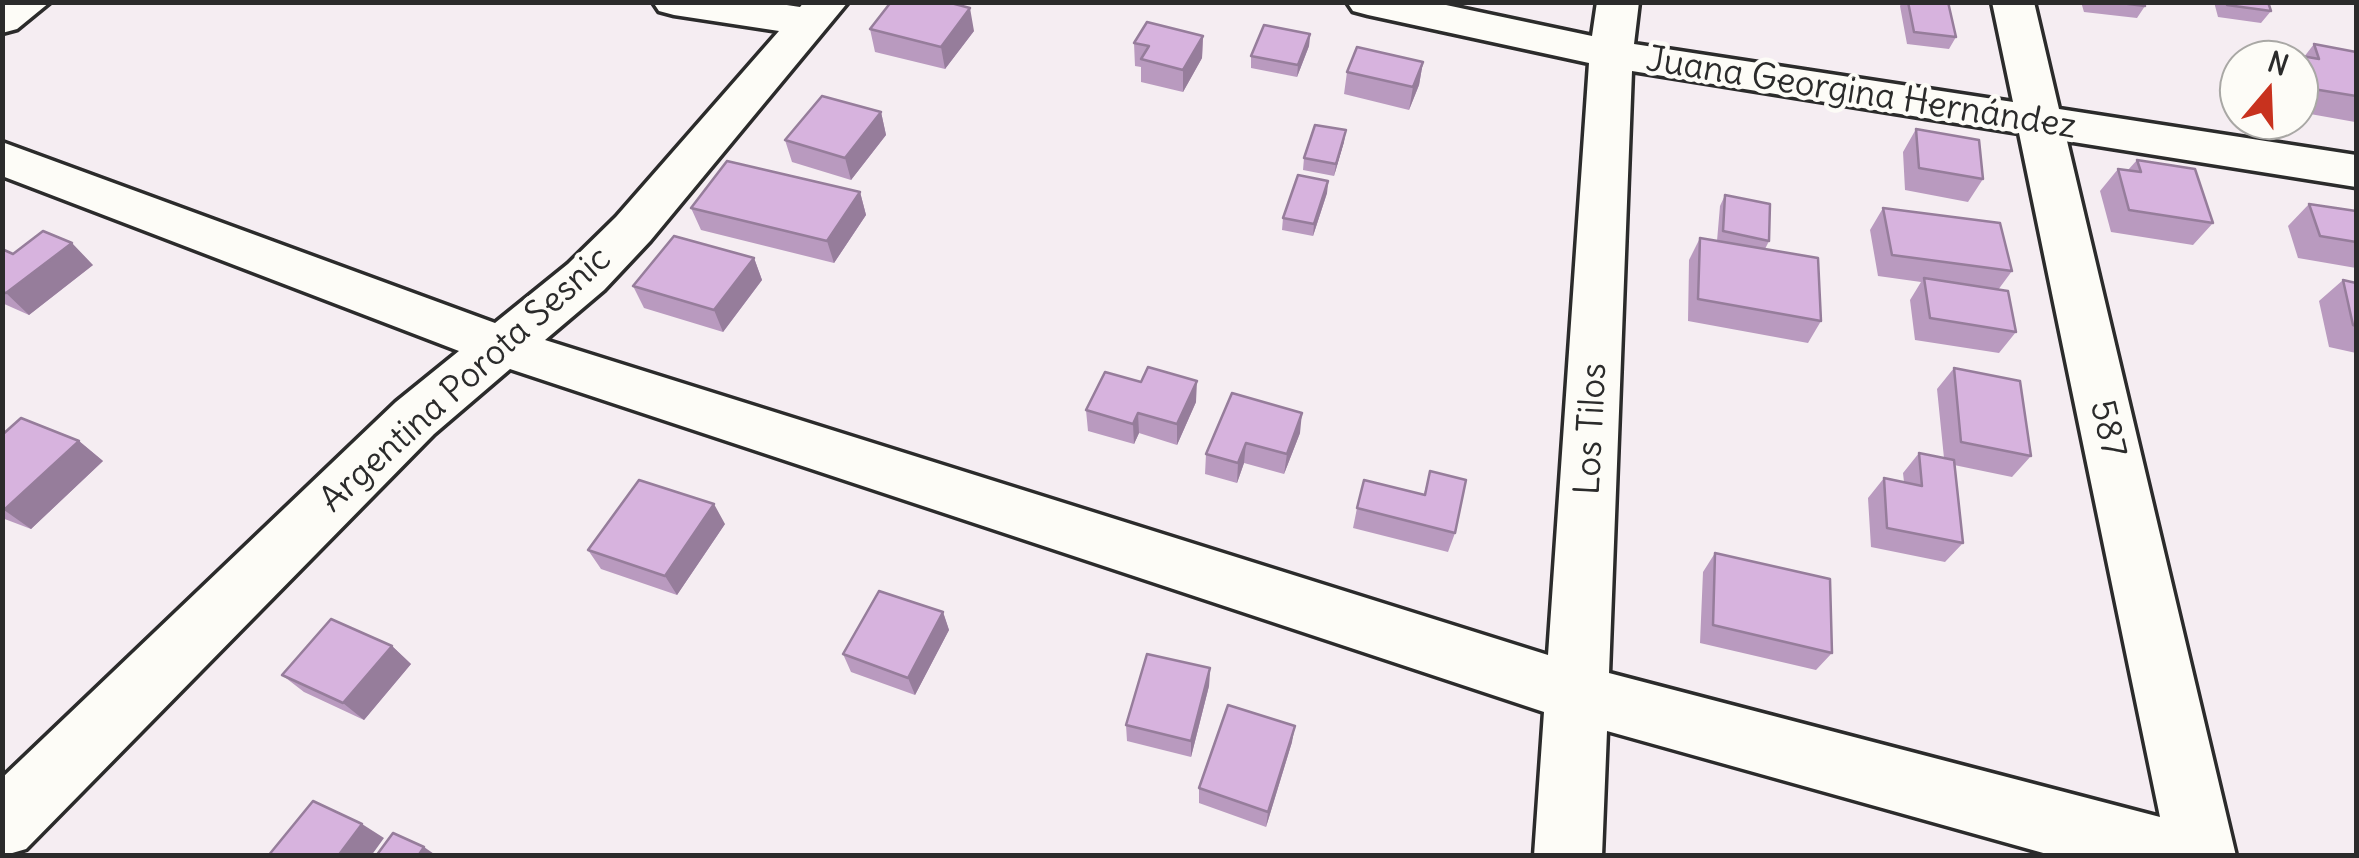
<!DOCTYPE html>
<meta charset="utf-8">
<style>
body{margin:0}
#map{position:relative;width:2359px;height:858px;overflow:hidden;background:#f5edf2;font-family:Delius,sans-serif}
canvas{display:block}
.frame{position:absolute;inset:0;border:5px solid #2b2b2b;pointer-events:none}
.north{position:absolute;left:2219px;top:40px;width:100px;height:100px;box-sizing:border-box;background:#fdfcf7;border:2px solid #a9a8a5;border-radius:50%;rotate:19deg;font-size:28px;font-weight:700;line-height:40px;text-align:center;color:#2b2b2b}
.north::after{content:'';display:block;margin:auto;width:35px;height:45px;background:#c8321e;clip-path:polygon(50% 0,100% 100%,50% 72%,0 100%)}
</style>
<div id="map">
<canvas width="2359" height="858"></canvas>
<div class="frame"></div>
<div class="north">N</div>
</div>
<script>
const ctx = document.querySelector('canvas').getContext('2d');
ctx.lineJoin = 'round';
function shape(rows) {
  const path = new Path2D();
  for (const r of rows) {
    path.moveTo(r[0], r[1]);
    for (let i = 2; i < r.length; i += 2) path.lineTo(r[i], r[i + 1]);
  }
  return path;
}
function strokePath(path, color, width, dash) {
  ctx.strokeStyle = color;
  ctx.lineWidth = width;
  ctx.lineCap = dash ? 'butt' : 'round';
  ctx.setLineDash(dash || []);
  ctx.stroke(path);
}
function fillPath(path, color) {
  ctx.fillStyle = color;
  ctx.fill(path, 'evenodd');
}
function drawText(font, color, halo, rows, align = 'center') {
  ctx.font = font + ' Delius,sans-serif';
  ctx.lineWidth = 9;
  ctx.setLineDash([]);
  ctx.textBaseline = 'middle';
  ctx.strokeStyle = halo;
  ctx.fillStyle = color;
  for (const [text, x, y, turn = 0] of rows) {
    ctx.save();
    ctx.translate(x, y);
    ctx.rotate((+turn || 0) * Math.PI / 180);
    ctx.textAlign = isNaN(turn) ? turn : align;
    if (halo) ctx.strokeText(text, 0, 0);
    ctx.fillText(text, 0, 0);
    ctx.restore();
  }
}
const street = shape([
 [2,2,50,2,17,29,2,33,2,2],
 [653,2,767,2,800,7,804,2,848,2,650,241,604,290,545,340,1548,655,1589,63,1368,15,1353,11,1347,2,1432,2,1592,36,1597,2,1639,2,1634,44,2013,102,1992,2,2034,2,2059,109,2356,155,2356,187,2067,141,2236,856,2054,856,1607,731,1602,856,1534,856,1544,712,510,369,434,434,26,849,2,856,2,778,396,402,459,351,2,176,2,142,495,323,568,264,616,217,779,31,674,15,659,11,653,2],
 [1632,71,2019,133,2160,817,1609,673,1632,71]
]);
const wall = shape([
 [1902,2,1948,2,1956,37,1949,49,1907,44,1900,6],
 [2081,2,2144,2,2145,6,2137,18,2084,12],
 [2214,2,2268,2,2271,11,2261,23,2218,17],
 [870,29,974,31,945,69,875,52],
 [1310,34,1309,46,1297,77,1251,68,1251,56],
 [1203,36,1202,58,1183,92,1141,82,1141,67,1135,66,1134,43],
 [2314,44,2356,52,2356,120,2355,122,2299,112,2299,60,2293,60,2296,55,2304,57],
 [1423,62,1419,85,1409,110,1344,94,1347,72],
 [881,112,886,135,851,180,792,162,785,140],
 [1916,129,1983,179,1968,202,1905,190,1903,152],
 [1344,142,1334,176,1303,170,1304,158],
 [2137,160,2213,223,2193,245,2111,232,2100,191,2118,169,2128,170],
 [1328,181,1327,193,1313,236,1282,230,1283,218],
 [860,192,866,215,834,263,701,230,691,208],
 [1725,195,1769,241,1765,249,1821,321,1808,343,1688,321,1689,260,1700,238,1717,241,1720,206],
 [2309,204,2356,211,2356,268,2298,258,2288,226],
 [1883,208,2012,271,1998,290,2016,332,1999,353,1915,340,1910,300,1921,282,1878,276,1870,230],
 [2,249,13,254,93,265,29,315,2,303],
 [754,258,762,280,723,332,644,308,633,286],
 [2343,280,2356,283,2356,353,2329,347,2319,301],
 [1954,368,2031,456,2012,477,1954,465,1963,543,1945,562,1871,547,1868,498,1884,478,1904,482,1903,473,1919,453,1944,458,1937,389],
 [1141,382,1196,402,1177,445,1139,433,1134,444,1088,431,1086,410],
 [1232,393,1300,433,1284,474,1244,463,1237,483,1205,474,1206,454],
 [2,435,79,441,103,461,31,529,2,518],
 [1430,471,1455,533,1448,552,1353,528,1357,508,1424,494],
 [725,524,677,595,601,569,588,550],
 [1715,553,1832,653,1816,670,1700,643,1703,572],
 [943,612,949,630,915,695,851,672,843,654],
 [392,646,411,664,364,720,304,692,282,675],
 [1210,668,1209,686,1191,757,1127,741,1126,725],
 [1292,742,1266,827,1199,803,1199,788]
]);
const shadedWall = shape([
 [970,8,974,31,945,69,941,47],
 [1310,34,1309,46,1297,77,1298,65],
 [1203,36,1202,58,1183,92,1183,70],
 [1423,62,1419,85,1409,110,1413,87],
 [881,112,886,135,851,180,845,158],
 [1346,130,1344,142,1334,176,1336,164],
 [1328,181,1327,193,1313,236,1314,224],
 [860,192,866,215,834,263,827,241],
 [72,243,93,265,29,315,6,293],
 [754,258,762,280,723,332,714,310],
 [1197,381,1196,402,1177,445,1177,424],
 [1138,413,1139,433,1134,444,1133,424],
 [1302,413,1300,433,1284,474,1287,454],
 [79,441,103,461,31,529,4,510],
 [1246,443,1244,463,1237,483,1238,463],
 [714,504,725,524,677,595,665,576],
 [943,612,949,630,915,695,908,678],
 [392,646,411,664,364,720,343,703],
 [1210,668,1209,686,1191,757,1191,741],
 [1295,726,1292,742,1266,827,1268,812],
 [362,824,384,838,371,856,338,856],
 [424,847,437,856,418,856]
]);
const building = shape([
 [891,2,947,2,970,8,941,47,870,29,891,2],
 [1908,2,1948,2,1956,37,1914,32,1908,2],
 [2112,2,2144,2,2145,6,2112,2],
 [2227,2,2268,2,2271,11,2227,5,2227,2],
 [1147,22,1203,36,1183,70,1141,59,1149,46,1134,43,1147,22],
 [1264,25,1310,34,1298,65,1251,56,1264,25],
 [2314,44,2356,52,2356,96,2307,88,2296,55,2319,59,2314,44],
 [1357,47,1423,62,1413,87,1347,72,1357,47],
 [822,96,881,112,845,158,785,140,822,96],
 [1315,125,1346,130,1336,164,1304,158,1315,125],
 [1916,129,1979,140,1983,179,1919,168,1916,129],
 [2137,160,2195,169,2213,223,2129,210,2118,169,2141,172,2137,160],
 [727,161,860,192,827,241,691,208,727,161],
 [1298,175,1328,181,1314,224,1283,218,1298,175],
 [1725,195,1770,204,1769,241,1723,231,1725,195],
 [2309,204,2356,211,2356,242,2320,236,2309,204],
 [1883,208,2000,223,2012,271,1892,255,1883,208],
 [43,231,72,243,6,293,2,292,2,249,13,254,43,231],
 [674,236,754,258,714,310,633,286,674,236],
 [1700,238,1818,258,1821,321,1698,299,1700,238],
 [1924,278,2008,291,2016,332,1930,318,1924,278],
 [2343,280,2356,283,2356,326,2353,325,2343,280],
 [1148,367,1197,381,1177,424,1138,413,1133,424,1086,410,1105,372,1141,382,1148,367],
 [1954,368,2020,381,2031,456,1961,442,1954,368],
 [1232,393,1302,413,1287,454,1246,443,1238,463,1206,454,1232,393],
 [21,418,79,441,4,510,2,509,2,435,21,418],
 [1919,453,1954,460,1963,543,1887,528,1884,478,1922,486,1919,453],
 [1430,471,1466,480,1455,533,1357,508,1364,480,1425,495,1430,471],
 [639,480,714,504,665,576,588,550,639,480],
 [1715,553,1830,579,1832,653,1713,625,1715,553],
 [879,591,943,612,908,678,843,654,879,591],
 [331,619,392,646,343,703,282,675,331,619],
 [1147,654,1210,668,1191,741,1126,725,1147,654],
 [1228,705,1295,726,1268,812,1199,788,1228,705],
 [313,801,362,824,338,856,268,856,313,801],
 [393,833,424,847,418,856,376,856,393,833]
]);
const streetNames = [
 ["Juana Georgina Hernández",1861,94,9],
 ["Argentina Porota Sesnic",466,380,-42],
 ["Los Tilos",1592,429,-87],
 ["587",2107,429,77]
];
strokePath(street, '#2b2b2b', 7);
fillPath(street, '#fdfcf7');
fillPath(wall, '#b99abf');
fillPath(shadedWall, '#967d9b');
fillPath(building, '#d7b3de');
strokePath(building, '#967d9b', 2.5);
drawText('35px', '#2b2b2b', '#fdfcf7', streetNames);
</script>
